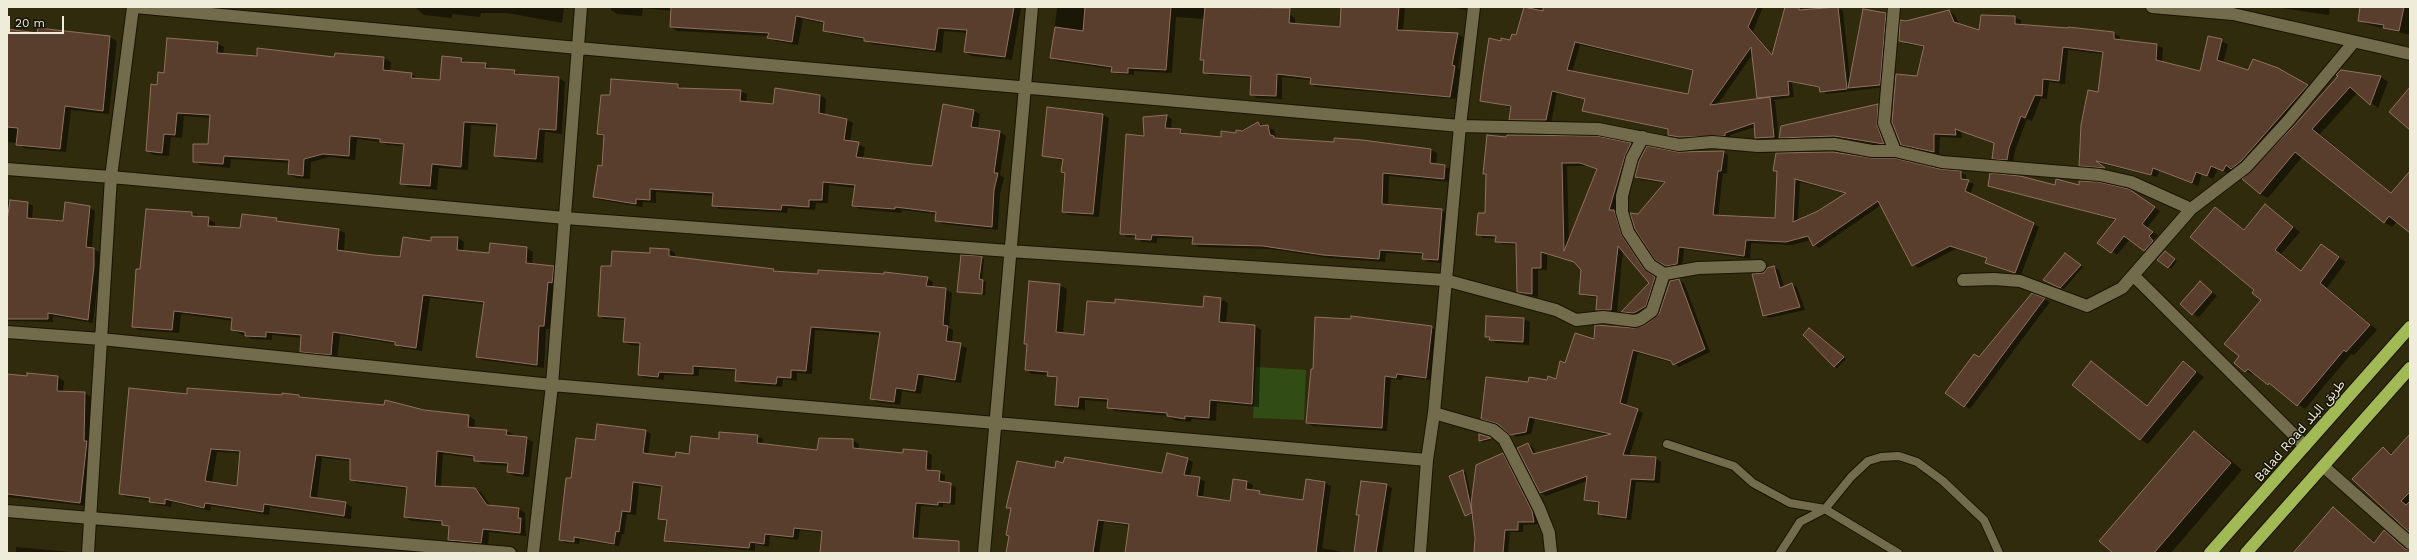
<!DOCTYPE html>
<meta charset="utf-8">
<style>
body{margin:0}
#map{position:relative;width:2417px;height:560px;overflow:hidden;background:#312b0d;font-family:"Work Sans",sans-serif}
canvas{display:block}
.frame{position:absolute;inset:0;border:8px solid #efecda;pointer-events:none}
.scale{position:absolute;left:8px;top:16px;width:56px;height:18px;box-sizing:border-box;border:2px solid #efecda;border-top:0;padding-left:5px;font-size:12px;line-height:14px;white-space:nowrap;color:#efecda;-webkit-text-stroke:3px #161307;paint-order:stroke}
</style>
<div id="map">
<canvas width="2417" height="560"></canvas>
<div class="frame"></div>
<div class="scale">20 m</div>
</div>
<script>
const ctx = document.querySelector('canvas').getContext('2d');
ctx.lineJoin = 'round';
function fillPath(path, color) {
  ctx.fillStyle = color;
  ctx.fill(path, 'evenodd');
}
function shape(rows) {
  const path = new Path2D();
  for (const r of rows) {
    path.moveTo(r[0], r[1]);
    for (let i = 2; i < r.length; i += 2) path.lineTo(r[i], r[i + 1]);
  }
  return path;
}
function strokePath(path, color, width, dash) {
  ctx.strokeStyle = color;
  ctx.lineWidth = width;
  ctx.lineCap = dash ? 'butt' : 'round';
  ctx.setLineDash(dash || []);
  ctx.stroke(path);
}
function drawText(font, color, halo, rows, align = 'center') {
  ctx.font = font + ' "Work Sans","Noto Sans Arabic",sans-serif';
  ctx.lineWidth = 3;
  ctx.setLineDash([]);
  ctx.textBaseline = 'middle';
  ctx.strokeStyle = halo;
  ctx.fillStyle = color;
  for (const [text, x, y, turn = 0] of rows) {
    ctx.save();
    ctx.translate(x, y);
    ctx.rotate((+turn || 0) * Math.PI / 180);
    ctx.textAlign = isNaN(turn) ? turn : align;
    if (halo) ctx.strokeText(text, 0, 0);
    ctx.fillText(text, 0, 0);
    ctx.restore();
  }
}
const green = shape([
 [1256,367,1306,370,1304,420,1253,418]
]);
const shadow = shape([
 [415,7,569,7,568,9,564,8,562,23,507,13,481,13,480,17,452,14,452,18,424,15],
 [611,7,1019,7,1021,8,1012,60,972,56,965,52,967,33,944,31,942,53,872,44,865,40,831,34,824,30,825,24,803,19,798,45,775,41,769,36,677,31,671,27,672,11,643,8,642,16,617,14,611,10],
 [1057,7,1264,7,1289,14,1295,18,1295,24,1341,28,1342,7,1405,7,1403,31,1457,34,1463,37,1458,68,1460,70,1456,99,1317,87,1311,84,1311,80,1282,77,1282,99,1257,98,1251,94,1252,78,1210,75,1204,72,1205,61,1201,60,1205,19,1176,17,1172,73,1134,71,1134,75,1118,74,1112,69,1057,61,1051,58],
 [1451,7,1466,7,1466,10],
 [1525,7,1763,7,1753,31,1773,55,1786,7,1802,7,1804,11,1838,8,1843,11,1850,78,1886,14,1891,17,1885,87,1826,94,1821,88,1792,83,1794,97,1772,100,1775,101,1779,140,1762,141,1756,138,1755,127,1730,135,1730,138,1685,140,1674,138,1669,135,1669,130,1589,113,1584,110,1586,100,1557,93,1551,123,1515,122,1510,119,1512,108,1481,100,1502,42,1511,41,1517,36],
 [1580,45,1694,71,1689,95,1572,72],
 [1753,54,1758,98,1761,99,1717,105],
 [2274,7,2330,7,2329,15],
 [2361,7,2410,7,2410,35,2366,24,2359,20],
 [1949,11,1955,15,1959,24,1980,31,2015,17,2021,20,2021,26,2114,33,2120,37,2119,41,2157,45,2163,48,2162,62,2201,72,2209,37,2228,44,2223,63,2249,72,2277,69,2314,89,2237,172,2232,169,2230,174,2218,169,2213,179,2202,174,2198,186,2159,171,2157,177,2098,163,2108,171,2086,169,2080,165,2099,93,2103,54,2068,50,2065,84,2049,82,2047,99,2041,98,2032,121,2027,119,2015,151,2013,163,1999,161,1993,158,1995,144,1961,131,1962,138,1940,137,1939,155,1908,148,1901,144,1925,47,1906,44,1900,40,1906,22],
 [38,29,110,37,117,41,109,114,71,110,66,152,24,148,17,143,7,142,7,31,38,34],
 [217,43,224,47,223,54,335,58,335,54,384,58,391,62,390,72,411,74,418,79,441,81,461,59,468,63,485,64,492,69,515,71,521,76,559,78,565,82,562,134,545,132,543,163,502,159,495,155,498,127,471,125,468,170,439,168,437,190,408,187,401,183,404,146,387,145,382,142,357,139,355,160,330,157,311,162,310,179,296,178,289,174,290,163,231,159,230,168,200,165,194,161,209,145,211,118,184,116,182,138,171,137,169,156,154,155,147,151,158,86,165,74],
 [383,141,409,143,408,145,385,143],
 [2341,71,2381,77,2388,82,2378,108,2358,92,2320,134,2392,193,2410,173,2410,232,2397,221,2392,227,2384,222,2303,156,2268,198,2260,194,2294,127,2339,76],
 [678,85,684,89,740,91,747,94,746,103,774,105,820,95,826,99,825,115,847,120,853,123,850,142,865,147,863,159,933,167,974,111,980,114,978,129,1000,132,1006,136,1000,175,1004,178,1000,194,998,230,943,224,936,220,937,214,902,210,901,213,860,209,853,206,856,188,829,185,828,203,816,203,815,210,788,208,787,213,719,209,713,205,714,196,656,192,656,203,643,202,642,207,600,200,594,197,603,167,605,138,598,134,611,96],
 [1878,105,1883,108,1888,146,1840,139,1785,140,1780,137],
 [1103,115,1109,118,1099,217,1069,215,1063,211,1066,174,1062,171,1063,161,1043,155],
 [1167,116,1172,119,1171,130,1180,130,1186,134,1222,138,1258,123,1274,130,1276,138,1278,139,1335,143,1362,141,1431,150,1437,153,1436,165,1451,169,1449,182,1389,176,1388,205,1441,210,1448,214,1444,263,1429,262,1423,258,1423,255,1386,253,1385,262,1330,258,1270,249,1199,247,1193,244,1194,239,1157,238,1157,243,1142,242,1136,237,1127,237,1121,233,1145,137],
 [1597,137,1631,144,1622,160,1623,161,1632,145,1636,147,1630,159,1615,212,1620,215,1627,240,1649,274,1660,281,1651,309,1640,316,1623,311,1650,283,1623,251,1617,313,1603,313,1597,310,1598,298,1585,296,1580,293,1582,270,1577,263,1547,255,1547,270,1538,270,1538,297,1524,294,1518,291,1517,245,1502,244,1496,241,1497,238,1483,238,1478,234,1486,214,1487,175,1484,173,1508,138],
 [1567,166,1587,166,1598,170,1569,242],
 [1723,152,1728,155,1727,174,1723,173,1718,216,1776,219,1778,172,1775,170,1940,170,1960,172,1966,175,1966,181,1974,184,1970,195,2039,227,2021,275,1992,266,1986,263,1988,259,1956,249,1918,268,1913,265,1881,205,1819,248,1814,245,1811,240,1792,245,1751,243,1750,259,1684,249,1682,267,1672,269,1666,265,1639,215,1665,183,1641,180,1636,177,1678,153],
 [1800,182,1847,194,1818,212,1798,220],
 [1989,185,2080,186,2134,194,2160,211,2147,228,2158,235,2153,240,2158,244,2151,253,2130,239,2117,255,2099,242,2116,220],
 [7,201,28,203,33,206,32,219,64,222,89,207,95,211,92,248,99,252,99,270,93,323,53,316,53,322,7,321],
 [2265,205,2300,232,2281,254,2302,271,2321,245,2346,262,2327,288,2377,330,2354,355,2351,354,2305,409,2255,373,2253,375,2246,371,2241,356,2263,300,2255,290,2215,208,2245,230],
 [192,213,215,222,215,227,241,230,276,219,283,223,339,230,345,233,344,252,400,258,431,242,458,238,464,242,463,251,490,254,491,244,527,248,533,252,532,265,553,267,560,271,550,329,546,329,544,368,483,360,477,356,484,304,430,298,422,351,402,348,396,344,340,335,337,358,307,355,301,351,302,338,272,335,272,340,252,339,232,330,233,321,181,314,179,333,139,330,133,327,141,270],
 [669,250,675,253,675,257,773,270,778,273,927,278,933,282,932,288,946,289,952,293,949,328,953,330,952,343,967,348,961,383,924,377,921,394,902,391,900,405,877,402,871,398,880,335,815,330,812,374,797,373,797,381,783,379,782,387,742,384,736,381,737,371,699,369,699,376,664,375,664,380,645,378,639,375,641,346,630,345,624,342,625,320,605,319,599,316,612,267],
 [2167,253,2177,261,2171,269,2168,267],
 [2068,256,2083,267,2064,289,2044,280],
 [981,257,984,259,982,280,986,282,985,295,958,292],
 [1774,267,1779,270,1784,287,1792,284,1797,287,1805,310,1769,318,1763,315,1764,273],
 [1679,280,1684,283,1710,352,1679,367,1673,363,1638,353,1626,406,1643,413,1629,457,1655,458,1661,462,1660,483,1636,482,1631,520,1604,517,1599,514,1600,504,1585,500,1587,481,1546,496,1541,493,1528,444,1533,447,1536,454,1611,436,1535,419,1531,434,1516,437,1501,426,1482,418,1529,383,1557,380,1566,364,1595,340,1646,326,1660,314],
 [2200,283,2217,296,2199,317,2193,314],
 [1060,285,1067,289,1063,334,1085,336,1204,308,1221,299,1228,303,1226,323,1255,326,1261,330,1259,407,1217,403,1216,421,1192,419,1191,422,1175,420,1168,416,1115,411,1108,407,1109,402,1085,400,1085,410,1063,408,1056,405,1058,380,1049,375,1032,374,1026,370,1028,344,1025,343],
 [2044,299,2050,302,1970,409,1965,406,1979,358],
 [1524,319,1530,322,1529,345,1496,343,1486,336],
 [1431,327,1437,331,1431,380,1403,377,1402,380,1391,379,1387,431,1313,426,1307,423],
 [1812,331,1846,359,1837,368,1834,366],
 [2184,362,2204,377,2148,444,2140,439,2092,363,2148,406],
 [7,375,58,377,64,381,63,393,85,393,91,397,86,506,7,497,7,500],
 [187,395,299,396,303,398,469,416,475,420,474,429,506,431,513,434,512,437,526,438,533,442,529,477,515,476,508,472,509,466,481,464,475,458,443,454,441,487,475,489,482,493,491,507,519,509,525,513,526,536,489,532,488,546,455,543,449,540,449,528,443,523,412,521,405,517,408,489,357,483,351,479,351,461,322,458,317,499,345,503,352,507,351,519,270,507,269,515,211,506,210,511,172,502,171,507,157,505,150,500,126,497,120,493],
 [217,452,241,453,238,487,212,483],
 [645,431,651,434,648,455,676,458,690,455,719,440,757,436,763,439,762,444,818,451,853,440,859,444,858,449,904,454,927,452,932,455,931,471,945,475,945,483,956,487,955,505,943,504,943,507,921,506,918,540,946,553,821,553,823,533,800,530,798,540,770,536,769,547,755,544,755,551,671,543,665,540,667,522,659,519,663,488,639,485,636,515,627,514,624,534,622,534,619,546,580,540,579,544,566,543,560,540,572,479,596,441],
 [2194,433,2205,439,2242,470,2171,553,2114,553],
 [1480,435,1492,440,1482,442,1480,440],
 [2410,435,2410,531,2383,448,2393,454],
 [1503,455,1508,458,1539,520,1539,524,1523,525,1523,532,1510,532,1508,553,1475,553,1473,515,1466,515,1463,471,1466,472,1472,502],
 [1187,459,1193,462,1190,477,1205,481,1203,498,1231,502,1234,480,1247,482,1253,485,1252,491,1265,495,1304,501,1307,480,1325,483,1331,486,1322,548,1347,553,1126,553,1129,526,1104,522,1099,553,1007,553,1012,510,1008,507,1056,469,1163,474],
 [1386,485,1392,488,1382,552,1390,553,1355,553,1360,516,1357,514],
 [2333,509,2375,542,2384,532,2393,537,2410,553,2294,553],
 [16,547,72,552,73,553,16,553]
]);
const building = shape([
 [671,7,1014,7,1005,57,964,52,967,30,938,28,935,50,864,41,864,38,823,31,824,22,796,16,792,42,767,38,769,33,670,27,671,7],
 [1085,7,1171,7,1166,70,1128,68,1128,73,1111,72,1112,67,1050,58,1055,27,1083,31,1085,7],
 [1205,7,1290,8,1289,23,1340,27,1341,7,1399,7,1397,30,1458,33,1452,65,1455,66,1450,97,1310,84,1311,78,1277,74,1276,96,1250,95,1251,76,1203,73,1204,60,1200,60,1205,7],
 [1524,7,1543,11,1543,7,1757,7,1748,27,1772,55,1785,7,1799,7,1799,10,1838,7,1847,89,1820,92,1819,87,1788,81,1789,95,1757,98,1751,47,1710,105,1770,97,1774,137,1755,138,1754,123,1725,133,1725,136,1679,137,1668,135,1668,129,1582,111,1585,99,1552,91,1546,120,1509,120,1511,106,1480,101,1483,77,1489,38,1501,41,1501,38,1510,40,1512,34,1516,35,1524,7],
 [1575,42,1693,70,1688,94,1567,70,1575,42],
 [2360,7,2404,7,2399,31,2383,28,2384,25,2358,21,2360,7],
 [1863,9,1886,13,1880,85,1848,88,1863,9],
 [1949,10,1954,22,1979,30,1981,15,2015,16,2015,24,2068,28,2068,27,2114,32,2114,39,2157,44,2156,60,2200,71,2208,36,2222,39,2217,60,2248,70,2253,59,2278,68,2308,85,2241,161,2231,169,2226,165,2223,171,2211,166,2207,176,2196,172,2192,183,2153,168,2151,175,2096,161,2105,168,2079,166,2081,125,2088,90,2098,92,2103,52,2063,47,2059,81,2043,79,2042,96,2035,95,2025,118,2021,116,2009,148,2007,160,1992,159,1994,143,1955,129,1956,135,1934,134,1934,152,1901,145,1892,122,1896,74,1917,76,1924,46,1899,41,1900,20,1906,21,1949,10],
 [38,28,110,36,103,111,65,106,60,149,16,145,18,128,7,127,7,29,37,33,38,28],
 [167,38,218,42,217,53,257,56,257,48,334,57,335,53,384,57,383,70,412,73,411,78,440,80,442,56,462,58,461,62,486,63,485,68,515,70,514,74,559,77,556,130,539,129,536,159,494,156,497,124,464,122,461,167,432,164,430,186,400,184,404,144,380,142,380,139,350,136,349,156,323,154,304,159,303,176,288,174,289,160,224,156,223,164,193,162,193,144,208,144,210,115,177,113,175,135,164,134,162,153,146,151,151,84,157,85,158,72,164,73,167,38],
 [2341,70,2381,76,2370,105,2350,87,2312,129,2391,193,2410,171,2410,233,2389,216,2384,223,2295,152,2260,194,2242,179,2294,126,2338,76,2336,75,2341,70],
 [611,79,678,84,678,88,741,90,740,101,773,104,775,88,820,95,819,113,847,119,844,140,859,142,856,157,913,164,932,166,943,104,974,110,971,127,1000,131,994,173,998,173,994,190,992,227,935,221,936,212,895,207,895,209,852,206,855,185,823,182,822,200,809,200,809,207,782,205,781,210,712,206,713,193,650,189,650,200,636,199,636,204,593,197,598,165,602,166,604,135,597,134,601,95,610,95,611,79],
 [2410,87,2410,130,2389,112,2410,87],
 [1878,104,1877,125,1884,144,1834,136,1779,138,1781,126,1878,104],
 [1047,107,1103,114,1093,214,1062,212,1065,173,1061,172,1063,159,1042,156,1047,107],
 [1167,115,1165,128,1181,129,1180,133,1221,137,1221,131,1236,133,1236,130,1242,131,1258,122,1260,126,1268,125,1270,135,1274,136,1274,138,1334,142,1334,138,1362,140,1431,149,1430,163,1445,165,1444,179,1383,173,1382,204,1442,209,1438,260,1422,259,1423,253,1380,250,1379,259,1323,255,1263,246,1192,244,1193,237,1152,235,1151,240,1135,239,1136,235,1120,234,1126,134,1144,136,1143,117,1167,115],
 [1487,135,1506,137,1507,135,1597,136,1631,143,1625,156,1609,210,1614,210,1622,236,1644,269,1655,277,1646,306,1634,313,1621,312,1649,283,1618,246,1611,310,1596,310,1597,296,1579,294,1581,270,1574,262,1541,252,1541,268,1532,268,1532,294,1517,292,1516,243,1495,242,1496,236,1476,235,1478,213,1485,213,1486,174,1483,174,1487,135],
 [1562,163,1580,163,1597,169,1564,251,1562,163],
 [1647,146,1678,152,1724,151,1721,171,1718,171,1713,215,1775,218,1777,171,1773,171,1776,153,1833,152,1871,158,1894,158,1940,169,1961,171,1961,179,1969,180,1965,191,2034,223,2015,273,1985,263,1987,258,1950,246,1912,266,1878,201,1813,246,1808,236,1786,242,1746,240,1744,256,1679,247,1677,264,1666,266,1655,260,1635,229,1630,213,1638,214,1665,182,1635,177,1639,161,1647,146],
 [1795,179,1846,193,1818,211,1793,222,1795,179],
 [1990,173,2020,176,2055,185,2056,179,2079,185,2079,181,2099,182,2129,189,2155,207,2142,224,2153,232,2149,236,2153,241,2144,251,2124,236,2111,253,2097,243,2116,219,1988,186,1990,173],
 [10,200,28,202,27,218,63,221,65,202,90,206,86,247,94,248,94,266,88,320,48,313,48,319,7,319,7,221,10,200],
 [2265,204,2293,227,2275,250,2301,271,2321,244,2339,257,2320,283,2370,325,2346,352,2344,350,2297,406,2269,383,2268,385,2248,369,2245,372,2234,363,2239,356,2224,344,2261,300,2252,293,2254,290,2190,237,2215,207,2244,230,2265,204],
 [146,209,192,212,192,216,209,217,208,226,240,228,242,214,277,218,276,221,339,229,337,250,373,255,400,257,403,237,431,241,431,237,458,237,457,250,489,253,490,243,527,247,526,263,554,266,552,283,548,282,544,326,539,326,537,365,476,357,484,302,423,295,416,348,395,345,395,342,333,332,331,355,300,352,301,335,266,332,266,337,245,336,245,332,231,330,232,318,174,311,172,330,132,327,136,269,140,269,146,209],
 [650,248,669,249,669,256,774,269,773,271,818,274,818,270,884,274,884,272,928,277,926,286,946,288,943,325,948,326,946,341,961,343,955,380,918,374,915,391,896,388,894,402,870,399,880,332,811,327,806,371,791,370,791,378,777,377,776,384,735,381,736,369,693,366,693,374,659,372,658,377,638,375,640,343,623,342,625,318,598,316,601,266,611,266,612,251,650,253,650,248],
 [2165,251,2175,259,2168,268,2157,260,2165,251],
 [2065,253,2081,265,2060,288,2043,280,2065,253],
 [961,255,982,256,979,279,983,280,982,294,957,292,961,255],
 [1774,266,1780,288,1792,283,1800,307,1763,316,1752,274,1764,273,1767,268,1774,266],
 [1679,279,1705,349,1673,365,1671,361,1633,350,1620,403,1638,409,1623,455,1656,457,1654,480,1631,479,1626,518,1598,514,1599,502,1584,500,1587,476,1540,493,1517,448,1528,443,1533,454,1611,434,1529,417,1526,432,1510,435,1498,424,1481,419,1486,377,1528,382,1529,377,1547,380,1548,376,1556,379,1560,361,1565,363,1575,333,1594,339,1595,325,1634,328,1645,325,1659,314,1670,281,1679,279],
 [1029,281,1060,284,1056,332,1084,335,1087,301,1115,303,1115,299,1203,307,1204,296,1221,298,1219,322,1255,325,1252,404,1210,400,1209,418,1185,416,1185,419,1167,416,1167,413,1107,408,1108,399,1079,397,1078,407,1055,405,1057,377,1047,376,1048,372,1025,370,1027,344,1024,344,1029,281],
 [2200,281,2212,292,2192,315,2180,304,2200,281],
 [2032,293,2045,298,1964,407,1945,393,1974,354,1979,357,2032,293],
 [1351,316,1432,326,1426,378,1397,374,1396,378,1385,376,1382,428,1306,423,1311,369,1313,369,1315,317,1351,319,1351,316],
 [1486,316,1524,318,1523,342,1489,340,1490,337,1485,337,1486,316],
 [1809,328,1844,357,1834,367,1803,335,1809,328],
 [2091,361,2147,406,2183,361,2196,372,2140,440,2072,385,2091,361],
 [27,373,58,376,57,391,85,392,84,441,87,441,80,503,7,494,7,374,27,376,27,373],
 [129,388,187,394,187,388,282,395,282,393,299,395,299,397,384,405,385,400,424,410,469,415,468,427,507,430,506,435,527,437,523,474,507,472,508,463,474,461,474,456,437,451,435,486,475,488,487,505,519,508,518,518,521,518,520,533,483,529,481,543,448,540,449,526,442,525,442,521,404,517,407,487,350,480,350,459,316,455,310,497,346,502,344,516,264,504,263,512,205,503,204,508,165,499,165,504,149,502,150,498,119,494,129,388],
 [211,449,240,451,237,486,205,481,211,449],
 [597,424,646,430,643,453,675,457,676,452,689,454,691,436,719,439,719,432,758,435,757,443,817,450,819,438,853,439,853,448,903,453,903,449,927,451,926,470,940,471,939,481,951,483,950,503,938,502,938,505,916,503,913,538,959,541,959,553,820,553,822,531,794,528,793,537,765,534,764,544,750,542,749,548,664,541,667,520,658,519,662,486,633,482,630,512,622,511,619,532,616,531,614,544,574,537,574,542,559,540,566,478,571,478,576,438,595,440,597,424],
 [2194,431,2231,463,2154,553,2113,553,2099,541,2194,431],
 [1479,434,1489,437,1491,438,1479,441,1479,434],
 [2410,434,2410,492,2401,501,2406,505,2410,501,2410,533,2352,479,2383,447,2391,455,2410,434],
 [1167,453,1188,458,1184,475,1200,477,1197,496,1230,501,1233,479,1247,481,1246,489,1260,491,1259,494,1303,500,1306,479,1325,482,1316,553,1125,553,1129,524,1098,520,1093,553,1006,553,1009,536,1006,535,1011,508,1006,508,1017,461,1055,468,1056,461,1063,463,1065,457,1162,473,1167,453],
 [1503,453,1532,511,1534,522,1518,522,1518,530,1505,530,1503,553,1474,553,1475,538,1471,504,1476,465,1503,453],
 [1463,470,1472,513,1465,516,1449,476,1463,470],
 [1361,481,1387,484,1376,553,1354,553,1359,515,1356,515,1361,481],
 [2333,507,2374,543,2384,530,2405,549,2410,550,2410,553,2293,553,2333,507]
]);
const lane = shape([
 [1667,444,1734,466,1753,483,1790,503,1825,509,1898,553],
 [1780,553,1800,522,1825,509,1851,477,1868,461,1881,457,1899,456,1917,462,1943,481,1966,503,1984,520,1999,553]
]);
const street = shape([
 [135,7,578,48,1460,126,1598,129,1679,145,1712,142,1758,146,1834,144,1872,151,1895,151,1942,162,2100,175,2131,182,2191,209],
 [1894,7,1884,123,1895,151],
 [2152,7,2233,14,2410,54],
 [1643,137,1632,158,1622,196,1622,212,1628,232,1650,265,1664,274,1698,268,1760,266],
 [7,169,111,177,565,218,1009,251,1445,280,1556,310,1576,320,1603,317,1635,321,1641,319,1652,311,1664,274],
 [2134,276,2305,446],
 [1963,280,1994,279,2020,281,2087,306,2122,288,2191,209,2246,167,2288,121,2353,43],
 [7,332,101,339,552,385,1427,460],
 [1434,413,1493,430,1504,439,1539,508,1549,533,1551,553],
 [2323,466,2410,543],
 [7,511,510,553],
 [88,553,111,177,133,7],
 [533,553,552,385,581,7],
 [984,553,1032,7],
 [1420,553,1427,460,1434,413,1460,126,1474,7]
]);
const highway = shape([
 [2210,553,2410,327],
 [2246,553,2410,368]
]);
const streetNames = [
 ["Balad Road طريق البلد",2300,431,-49]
];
fillPath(green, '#314c15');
fillPath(shadow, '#0007');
fillPath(building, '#593e2e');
strokePath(building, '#8f7160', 1);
strokePath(lane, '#191300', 10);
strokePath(street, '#191300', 14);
strokePath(highway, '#191300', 14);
strokePath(lane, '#726c4d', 8);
strokePath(street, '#726c4d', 12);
strokePath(highway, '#a2ba56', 12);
drawText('13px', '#efecda', '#161307', streetNames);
</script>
